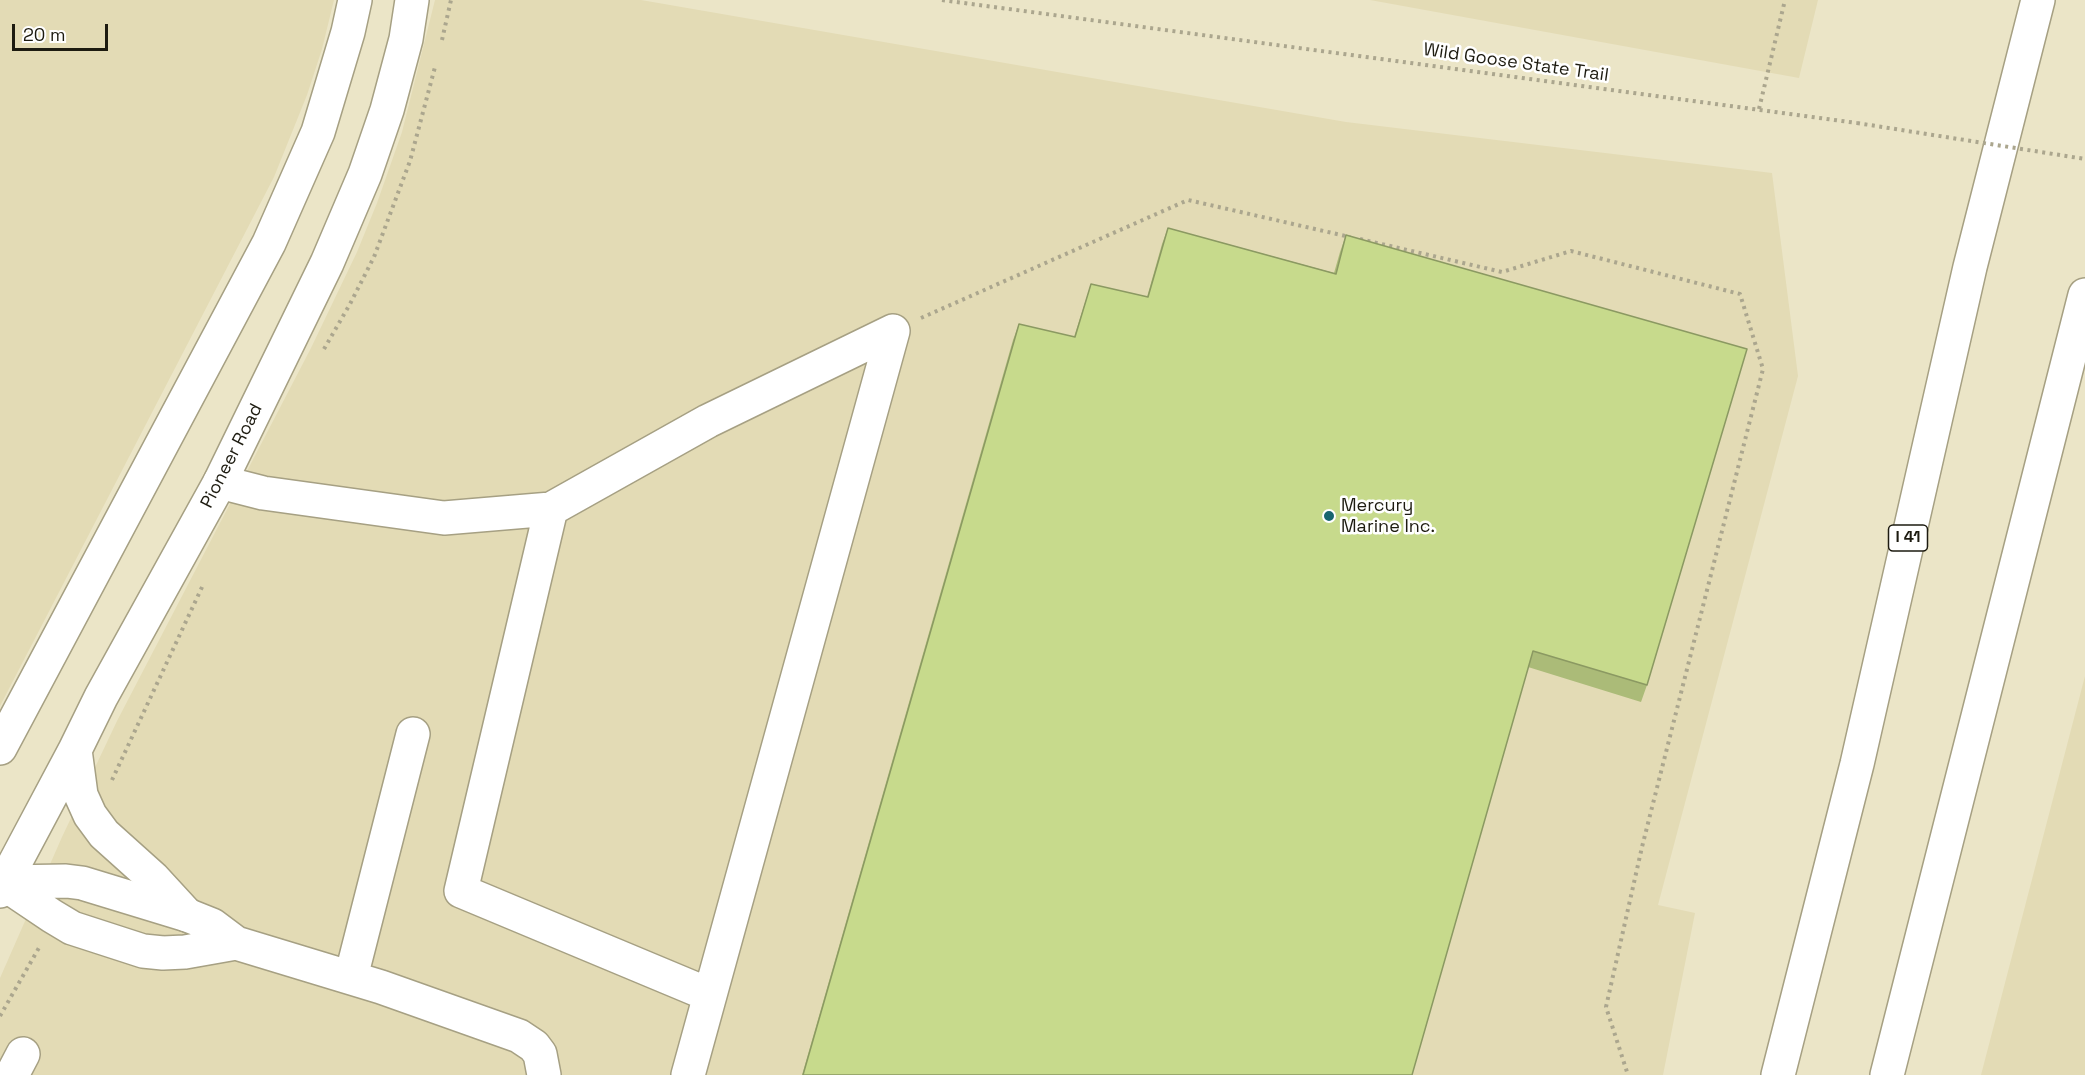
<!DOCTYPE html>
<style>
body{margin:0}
#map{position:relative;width:2085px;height:1075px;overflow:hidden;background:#ebe5c7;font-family:"Space Grotesk",sans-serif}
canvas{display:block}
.scale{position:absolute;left:12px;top:24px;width:96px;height:27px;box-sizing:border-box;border:3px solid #1d1b10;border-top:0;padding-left:8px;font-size:18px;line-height:21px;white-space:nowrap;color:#1d1b10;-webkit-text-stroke:4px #fff;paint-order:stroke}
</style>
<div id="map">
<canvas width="2085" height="1075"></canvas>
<div class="scale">20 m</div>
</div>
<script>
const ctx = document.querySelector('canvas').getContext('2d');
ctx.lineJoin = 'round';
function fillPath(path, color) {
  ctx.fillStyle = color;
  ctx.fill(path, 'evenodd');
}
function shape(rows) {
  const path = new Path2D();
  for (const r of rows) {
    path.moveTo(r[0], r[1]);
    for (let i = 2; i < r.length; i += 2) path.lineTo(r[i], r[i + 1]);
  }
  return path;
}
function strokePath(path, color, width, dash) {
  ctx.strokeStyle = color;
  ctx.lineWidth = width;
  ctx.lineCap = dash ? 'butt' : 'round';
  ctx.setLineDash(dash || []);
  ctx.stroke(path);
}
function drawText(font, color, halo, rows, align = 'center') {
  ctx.font = font + ' "Space Grotesk",sans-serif';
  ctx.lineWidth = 5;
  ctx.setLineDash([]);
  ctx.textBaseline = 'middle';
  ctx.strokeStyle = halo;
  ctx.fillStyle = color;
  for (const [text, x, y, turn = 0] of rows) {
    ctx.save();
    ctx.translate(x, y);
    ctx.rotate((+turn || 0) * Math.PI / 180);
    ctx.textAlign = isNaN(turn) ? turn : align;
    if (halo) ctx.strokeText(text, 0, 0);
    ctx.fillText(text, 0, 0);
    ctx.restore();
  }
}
const built = shape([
 [0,0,334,0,322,49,307,95,274,177,0,706],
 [435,0,641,0,1346,122,1772,173,1798,376,1658,905,1695,913,1663,1075,0,1075,0,978,62,837,117,721,311,348,357,252,377,203,402,132],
 [1370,0,1818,0,1799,78],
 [2085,676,2085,1075,1981,1075]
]);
const path = shape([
 [942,0,1857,123],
 [442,40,451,0],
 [1759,109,1785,0],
 [1360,239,1502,272,1571,251,1740,294,1763,369,1642,847,1606,1007,1628,1075],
 [921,318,1188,200,1350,237],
 [324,349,350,304,374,257,410,161,435,67],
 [112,780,203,585],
 [0,1016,40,946]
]);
const minor = shape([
 [220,482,263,493,444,518,551,509,708,421,893,331],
 [551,509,461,891,710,995],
 [0,881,52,916,72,928,143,951,163,953,185,952,236,943],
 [4,882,66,881,82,883,187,915,212,925,236,943,381,987,519,1036,534,1046,540,1054,544,1075],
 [351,977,413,734],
 [12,1075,23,1054],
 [688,1075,893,331]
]);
const major = shape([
 [0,748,269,243,318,132,348,32,355,0],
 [75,750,81,795,90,815,104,834,153,878,187,915],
 [0,891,75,750,101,697,220,482,327,263,365,174,387,110,406,39,412,0]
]);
const highway = shape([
 [1778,1075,1857,764,1970,267,2038,0],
 [1887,1075,2085,295]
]);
const pathBridge = shape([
 [1857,123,2085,159]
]);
const wall = shape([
 [1168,228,1334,273,1340,252,1346,235,1647,685,1641,702,1528,667,1412,1075,802,1075,1013,340,1019,324,1074,337,1091,284,1147,297,1162,244]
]);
const building = shape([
 [1168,228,1336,274,1346,235,1747,349,1647,685,1533,651,1412,1075,803,1075,1019,324,1075,337,1091,284,1148,297,1168,228]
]);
const markers = [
 [1329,516,6,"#18656e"]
];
const shields = [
 [1908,538,39]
];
const shieldNames = [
 ["I 41",1908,538]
];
const streetNames = [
 ["Wild Goose State Trail",1516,63,8],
 ["Pioneer Road",232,456,-63]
];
const poiNames = [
 ["Mercury",1341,506],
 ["Marine Inc.",1341,527]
];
fillPath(built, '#e3dbb5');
strokePath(minor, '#a6a083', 36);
strokePath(major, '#a6a083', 36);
strokePath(highway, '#a6a083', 36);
strokePath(path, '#aba68e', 4, [3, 4.5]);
strokePath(minor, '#fff', 33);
strokePath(major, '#fff', 33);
strokePath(highway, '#fff', 33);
strokePath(pathBridge, '#aba68e', 4, [3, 4.5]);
fillPath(wall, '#abbb78');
fillPath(building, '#c7da8c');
strokePath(building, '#8b9962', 1.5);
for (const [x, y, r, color] of markers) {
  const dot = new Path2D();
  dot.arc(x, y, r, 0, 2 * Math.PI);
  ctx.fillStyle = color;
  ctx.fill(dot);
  strokePath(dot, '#fff', 2);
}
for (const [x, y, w] of shields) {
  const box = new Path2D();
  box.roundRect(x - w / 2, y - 13, w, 26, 4.5);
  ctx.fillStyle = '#fff';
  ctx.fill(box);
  strokePath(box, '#1d1b10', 1.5);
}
drawText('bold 16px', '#1d1b10', null, shieldNames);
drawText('18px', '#1d1b10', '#fff', streetNames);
drawText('18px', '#1d1b10', '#fff', poiNames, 'left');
</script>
